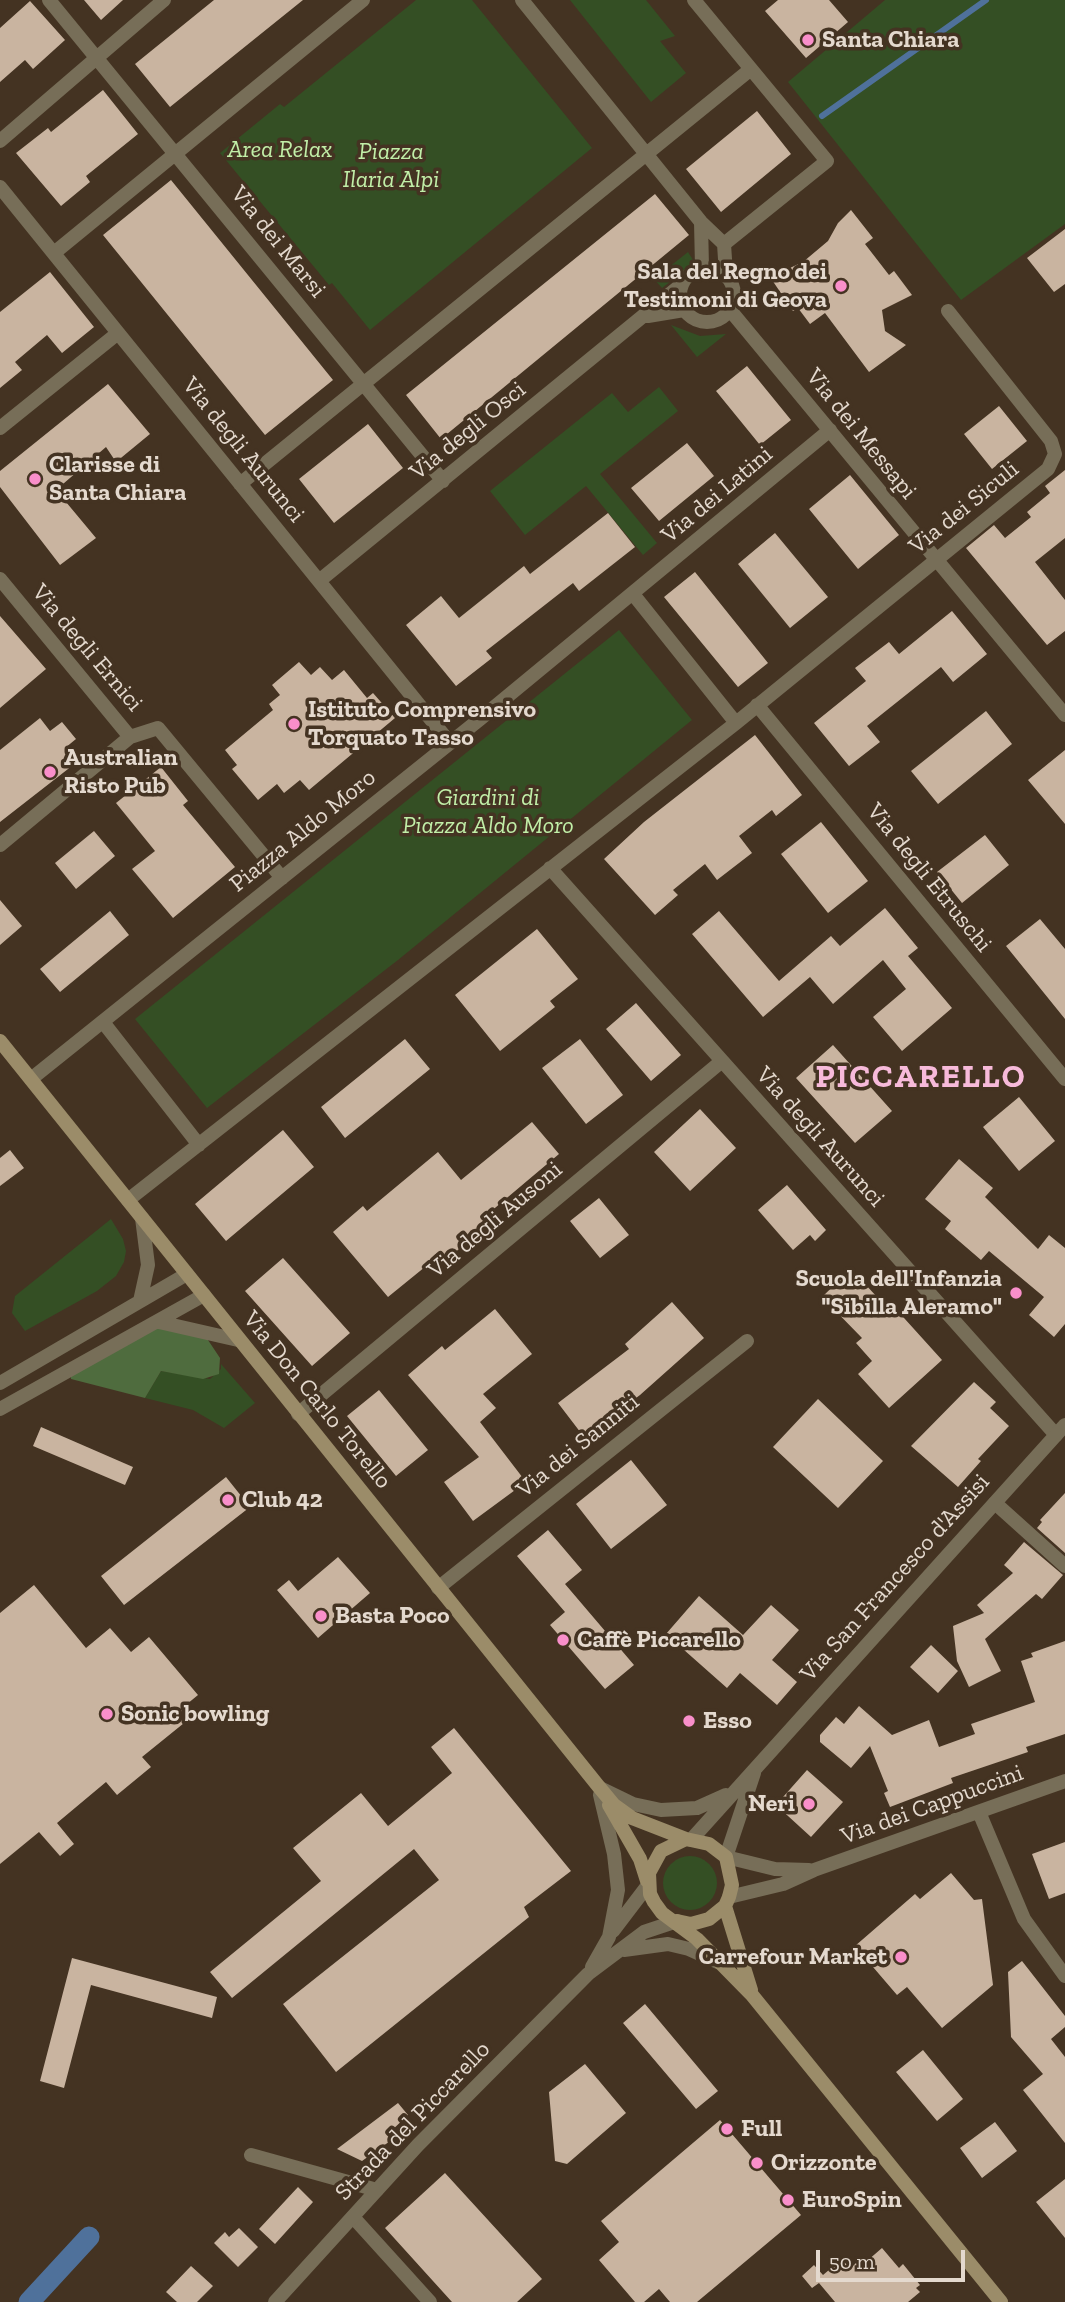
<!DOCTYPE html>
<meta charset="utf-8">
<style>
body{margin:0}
#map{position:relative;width:1065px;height:2302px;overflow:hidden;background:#432;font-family:"Zilla Slab",serif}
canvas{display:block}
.scale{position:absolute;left:816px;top:2250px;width:149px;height:32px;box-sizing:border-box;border:4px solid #e4d9ce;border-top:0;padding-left:9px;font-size:21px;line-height:24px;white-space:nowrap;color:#e4d9ce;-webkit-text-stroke:5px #432;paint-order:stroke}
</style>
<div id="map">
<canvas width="1065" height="2302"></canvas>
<div class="scale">50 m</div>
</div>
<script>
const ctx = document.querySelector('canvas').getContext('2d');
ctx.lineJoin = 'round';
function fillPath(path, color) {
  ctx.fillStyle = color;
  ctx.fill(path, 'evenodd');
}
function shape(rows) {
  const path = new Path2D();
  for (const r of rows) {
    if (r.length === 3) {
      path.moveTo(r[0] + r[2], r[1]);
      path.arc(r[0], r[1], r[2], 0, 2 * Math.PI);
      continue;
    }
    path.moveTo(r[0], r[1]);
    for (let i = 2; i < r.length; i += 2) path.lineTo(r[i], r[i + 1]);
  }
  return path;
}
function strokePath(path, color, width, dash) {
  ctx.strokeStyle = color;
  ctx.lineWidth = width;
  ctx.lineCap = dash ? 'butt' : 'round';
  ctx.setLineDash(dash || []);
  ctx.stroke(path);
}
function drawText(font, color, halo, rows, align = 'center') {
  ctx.font = font + ' "Zilla Slab",serif';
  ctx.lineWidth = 7;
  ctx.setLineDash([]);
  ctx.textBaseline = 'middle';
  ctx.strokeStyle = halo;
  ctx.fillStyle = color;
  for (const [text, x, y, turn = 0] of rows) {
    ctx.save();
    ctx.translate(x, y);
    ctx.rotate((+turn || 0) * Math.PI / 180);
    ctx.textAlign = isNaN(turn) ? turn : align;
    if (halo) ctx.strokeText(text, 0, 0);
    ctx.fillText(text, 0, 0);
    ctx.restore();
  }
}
const green = shape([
 [416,0,472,0,592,148,370,330,332,283,329,285,220,153,280,104,284,107],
 [570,0,646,0,675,36,660,41,686,73,651,102],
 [885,0,1065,0,1065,224,961,300,788,82],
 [688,252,695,263,662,288,654,279],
 [671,325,700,336,726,334,697,357],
 [659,387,678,411,600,474,657,543,643,555,586,486,525,535,490,491,612,393,628,412],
 [619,630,692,720,398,960,207,1108,135,1019],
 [111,1219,123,1239,126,1251,124,1262,116,1276,97,1291,25,1331,12,1313,15,1296],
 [221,1364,255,1403,224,1428,193,1410,145,1398,161,1371,210,1379,221,1369],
 [690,1883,27]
]);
const forest = shape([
 [160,1324,206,1337,220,1358,219,1374,203,1379,161,1371,145,1398,71,1379,71,1372]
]);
const stream = shape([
 [822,116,986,0]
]);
const canal = shape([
 [29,2302,89,2237]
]);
const building = shape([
 [84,0,123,0,101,20],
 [214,0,303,0,170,107,135,64],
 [778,0,829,0,848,22,806,58,765,11],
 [30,1,65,40,33,69,25,60,0,82,0,28],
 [103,90,138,134,86,176,90,182,61,206,16,153,48,128,51,132],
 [757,111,791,154,721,212,686,169],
 [171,180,333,380,265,435,103,235],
 [655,194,689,235,441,439,406,395],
 [851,210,873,238,865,244,889,275,894,271,912,295,882,310,885,331,906,345,869,372,825,313,810,324,798,308,793,311,770,277,803,262,828,241,838,223],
 [1065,229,1065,284,1054,292,1027,258],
 [50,272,94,327,62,353,47,335,15,362,22,370,0,388,0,312],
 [747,366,791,420,760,445,716,391],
 [108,384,150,434,116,462,106,447,56,490,96,538,60,565,0,487,0,471],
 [999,406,1027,441,992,469,964,434],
 [368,424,403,468,334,523,299,479],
 [687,443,714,476,659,521,631,488],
 [1065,470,1065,538,1035,562,1065,600,1065,631,1047,645,966,548,994,525,1005,538,1031,517,1027,512,1050,493,1045,486],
 [850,475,899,535,858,569,809,509],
 [608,513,635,547,579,591,573,583,486,651,492,658,456,686,406,625,441,596,459,618,524,566,530,574],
 [775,533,828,597,790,628,738,564],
 [695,572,768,663,738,687,664,597],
 [952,611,987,654,953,682,941,667,867,726,880,742,849,766,814,723,866,681,855,668,889,642,899,654],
 [0,616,46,669,0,708],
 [299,662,311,675,320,667,332,680,344,670,367,698,373,693,395,718,309,790,300,780,284,793,277,784,258,800,232,769,237,765,225,750,273,710,269,704,280,695,272,685],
 [986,711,1012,744,938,804,911,771],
 [40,718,50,731,62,722,76,739,65,748,77,762,0,822,0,750],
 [755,735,802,795,776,816,772,810,739,836,752,853,717,880,705,864,673,890,678,895,655,915,604,859,644,822],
 [1065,750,1065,824,1028,780],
 [161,767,188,801,183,805,235,867,173,918,132,869,155,851,116,803],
 [821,822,868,881,828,913,781,854],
 [94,831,115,856,76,889,55,863],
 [985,835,1009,865,962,903,937,872],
 [0,900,22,926,0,945],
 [885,908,918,948,908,956,952,1008,902,1051,873,1017,906,989,883,960,833,1004,810,977,763,1017,692,934,719,911,779,981,831,936,840,946],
 [110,911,129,935,60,992,40,969],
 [1040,919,1065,949,1065,1019,1006,946],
 [537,929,578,979,550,1001,555,1007,500,1051,455,995],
 [636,1003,681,1055,651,1081,606,1029],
 [405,1039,430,1069,345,1138,321,1107],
 [580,1039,623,1095,586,1124,542,1068],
 [833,1045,892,1111,855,1143,796,1078],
 [1019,1097,1055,1141,1019,1171,983,1127],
 [700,1109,736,1148,690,1191,654,1152],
 [532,1122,559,1154,489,1213,494,1220,441,1264,436,1258,388,1297,333,1232,363,1206,367,1211,438,1152,461,1180],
 [283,1130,314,1167,226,1241,195,1204],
 [10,1150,24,1168,0,1186,0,1158],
 [959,1159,993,1188,985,1197,1038,1249,1049,1235,1065,1248,1065,1324,1054,1337,1029,1315,1044,1297,989,1251,981,1260,945,1229,951,1221,925,1199],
 [787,1185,826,1230,815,1241,810,1235,793,1250,758,1210],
 [599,1198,629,1235,600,1258,570,1221],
 [283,1258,350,1333,312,1366,245,1291],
 [851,1269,891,1312,895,1308,942,1360,889,1408,858,1374,872,1361,856,1343,862,1338,822,1297],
 [672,1302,704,1338,640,1395,584,1437,558,1403,629,1349,625,1344],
 [495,1309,532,1354,483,1394,496,1408,480,1422,526,1482,473,1521,444,1482,479,1457,408,1375,442,1346,445,1350],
 [974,1382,996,1402,990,1408,1009,1426,978,1459,981,1461,958,1487,911,1446],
 [379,1390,428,1450,396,1476,347,1416],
 [818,1399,883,1461,838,1508,773,1447],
 [41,1427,133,1467,125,1485,33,1446],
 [631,1460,667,1505,611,1549,576,1504],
 [226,1477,250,1507,124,1605,101,1576],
 [1065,1493,1065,1553,1037,1528,1042,1522,1040,1520],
 [548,1530,582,1570,565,1584,634,1665,605,1689,550,1625,565,1612,517,1556],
 [1024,1542,1063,1575,1042,1599,1036,1594,985,1639,1001,1671,969,1687,957,1661,953,1626,984,1613,977,1605,1013,1573,1004,1565],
 [338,1557,370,1593,318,1638,277,1590,289,1580,298,1591],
 [34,1585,86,1648,110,1628,131,1652,149,1637,198,1695,181,1709,189,1719,142,1757,151,1767,117,1795,106,1782,57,1823,74,1844,60,1856,39,1832,0,1864,0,1613],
 [699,1596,743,1635,771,1605,799,1630,772,1660,797,1682,777,1705,740,1673,727,1688,666,1634],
 [1065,1641,1065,1734,1026,1747,1028,1752,951,1778,953,1783,890,1807,884,1793,888,1791,870,1746,851,1768,820,1742,820,1735,836,1717,844,1724,859,1706,892,1735,929,1720,939,1747,975,1734,971,1724,1035,1702,1021,1661,1033,1657,1031,1653],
 [931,1645,958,1671,938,1693,910,1667],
 [454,1728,571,1871,524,1907,529,1917,336,2072,283,2004,439,1880,414,1849,232,1998,210,1972,321,1881,293,1848,361,1793,388,1826,452,1773,431,1747],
 [807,1770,843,1802,811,1837,776,1805],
 [1065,1842,1065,1893,1049,1899,1032,1854],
 [951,1873,974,1900,982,1899,993,1985,942,2028,907,1987,897,1995,855,1946,915,1894,920,1899],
 [72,1958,217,1997,212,2018,91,1985,64,2088,40,2081],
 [1022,1961,1065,2016,1065,2027,1051,2039,1065,2057,1065,2143,1023,2090,1043,2074,1011,2037,1008,1972],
 [645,2004,718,2091,696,2109,623,2023],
 [923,2050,963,2099,937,2121,896,2072],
 [585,2064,626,2113,567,2164,555,2161,549,2092],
 [398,2103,408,2115,389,2133,393,2139,362,2161,337,2149],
 [720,2120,801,2215,697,2302,670,2302,659,2289,644,2302,635,2302,599,2260,619,2242,601,2221],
 [995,2122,1017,2151,982,2178,960,2148],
 [445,2173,542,2279,517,2302,452,2302,385,2228],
 [1065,2179,1065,2238,1036,2202],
 [298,2187,313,2202,275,2244,259,2229],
 [239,2228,258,2247,238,2267,214,2243,225,2232,229,2237],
 [882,2248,899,2268,903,2264,920,2285,916,2288,920,2292,908,2302,835,2302,819,2283,812,2288,802,2276,814,2265,823,2275,842,2259,850,2269,856,2263,860,2267],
 [191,2266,213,2286,197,2302,177,2302,166,2292]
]);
const minor = shape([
 [49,0,443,481],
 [522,0,701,222,724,244,726,274],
 [694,0,827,161,724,244],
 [0,141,164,0],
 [0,187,450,743],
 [701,222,702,267],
 [54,253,363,0],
 [707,295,27],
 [730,310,1065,715],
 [648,316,684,310],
 [0,428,118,333],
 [240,484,751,69],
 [0,579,130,737,158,728,282,878],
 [319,581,681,285],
 [633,594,736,723],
 [757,705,1065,1079],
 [0,845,130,737],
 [550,868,1056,1435],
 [103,1022,199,1145],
 [31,1079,480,719,830,430],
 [128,1200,736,723,1048,469,1055,454,1051,441,948,311],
 [298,1414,722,1061],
 [995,1503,1065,1566],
 [438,1588,747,1341],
 [979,1812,1024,1919,1065,1976],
 [726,1857,775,1869,809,1870],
 [729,1897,783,1884,814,1870,1065,1781],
 [251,2155,377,2190],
 [353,2217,430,2302]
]);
const tertiary = shape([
 [140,1301,148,1265,142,1218],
 [159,1322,238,1340],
 [0,1383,187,1274],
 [0,1409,204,1295],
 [600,1788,633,1804,661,1810,697,1808,726,1795],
 [691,1840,1065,1425],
 [726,1857,754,1773],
 [613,1931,648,1885],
 [624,1950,668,1944,689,1949,718,1962],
 [592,1967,609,1937,618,1890,614,1854,600,1795],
 [275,2302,418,2145,588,1974,644,1932,677,1921]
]);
const secondary = shape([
 [0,1041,599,1787,614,1805,632,1818,686,1839],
 [609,1805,640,1859,647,1881],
 [725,1906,751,1990],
 [677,1921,691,1924,709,1919,725,1906,729,1897,732,1885,726,1857,709,1844,686,1839,661,1851,649,1873,650,1894,654,1902,662,1913,697,1939,752,1995,1001,2302]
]);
const markers = [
 [808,40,7,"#f98fca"],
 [841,286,7,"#f98fca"],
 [35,479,7,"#f98fca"],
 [294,724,7,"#f98fca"],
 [50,772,7,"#f98fca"],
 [1016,1293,7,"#f98fca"],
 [228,1500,7,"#f98fca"],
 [321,1616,7,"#f98fca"],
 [563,1640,7,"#f98fca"],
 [107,1714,7,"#f98fca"],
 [689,1721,7,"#f98fca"],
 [809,1804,7,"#f98fca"],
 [901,1957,7,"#f98fca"],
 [727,2129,7,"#f98fca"],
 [757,2163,7,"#f98fca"],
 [788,2200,7,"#f98fca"]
];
const poiNames = [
 ["Santa Chiara",822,40],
 ["Sala del Regno dei",827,272,"right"],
 ["Testimoni di Geova",827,300,"right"],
 ["Clarisse di",49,465],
 ["Santa Chiara",49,493],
 ["Istituto Comprensivo",308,710],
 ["Torquato Tasso",308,738],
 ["Australian",64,758],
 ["Risto Pub",64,786],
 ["Scuola dell'Infanzia",1002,1279,"right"],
 ["\"Sibilla Aleramo\"",1002,1307,"right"],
 ["Club 42",242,1500],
 ["Basta Poco",335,1616],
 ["Caffè Piccarello",577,1640],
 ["Sonic bowling",121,1714],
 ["Esso",703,1721],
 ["Neri",795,1804,"right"],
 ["Carrefour Market",887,1957,"right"],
 ["Full",741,2129],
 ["Orizzonte",771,2163],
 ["EuroSpin",802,2200]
];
const parkNames = [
 ["Area Relax",280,150],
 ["Piazza",391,152],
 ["Ilaria Alpi",391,180],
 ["Giardini di",488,798],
 ["Piazza Aldo Moro",488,826]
];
const streetNames = [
 ["Via dei Marsi",278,242,51],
 ["Via degli Osci",468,431,-39],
 ["Via dei Messapi",861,434,51],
 ["Via degli Aurunci",243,450,51],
 ["Via dei Latini",717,495,-40],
 ["Via dei Siculi",964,508,-39],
 ["Via degli Ernici",87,648,50],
 ["Piazza Aldo Moro",303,831,-39],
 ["Via degli Etruschi",929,878,51],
 ["Via degli Aurunci",820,1137,48],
 ["Via degli Ausoni",495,1220,-40],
 ["Via Don Carlo Torello",317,1400,51],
 ["Via dei Sanniti",578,1446,-39],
 ["Via San Francesco d'Assisi",895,1578,-48],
 ["Via dei Cappuccini",932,1805,-20],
 ["Strada del Piccarello",413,2121,-46]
];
const districtNames = [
 ["PICCARELLO",921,1078]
];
fillPath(green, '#344f24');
fillPath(forest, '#4f6c3e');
strokePath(stream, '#4f719b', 6);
strokePath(canal, '#4f719b', 21);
fillPath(building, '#c9b4a0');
strokePath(minor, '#776e58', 14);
strokePath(tertiary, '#776e58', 14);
strokePath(secondary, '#9b8c69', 14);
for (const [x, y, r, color] of markers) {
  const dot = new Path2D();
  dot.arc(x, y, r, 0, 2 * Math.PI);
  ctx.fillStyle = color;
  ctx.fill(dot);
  strokePath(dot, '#432', 2.5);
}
drawText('bold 24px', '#e4d9ce', '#432', poiNames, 'left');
drawText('italic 24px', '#c1efa8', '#432', parkNames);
drawText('24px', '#e4d9ce', '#432', streetNames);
ctx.letterSpacing = '2px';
drawText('bold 32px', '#f7bada', '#432', districtNames);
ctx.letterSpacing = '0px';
</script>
